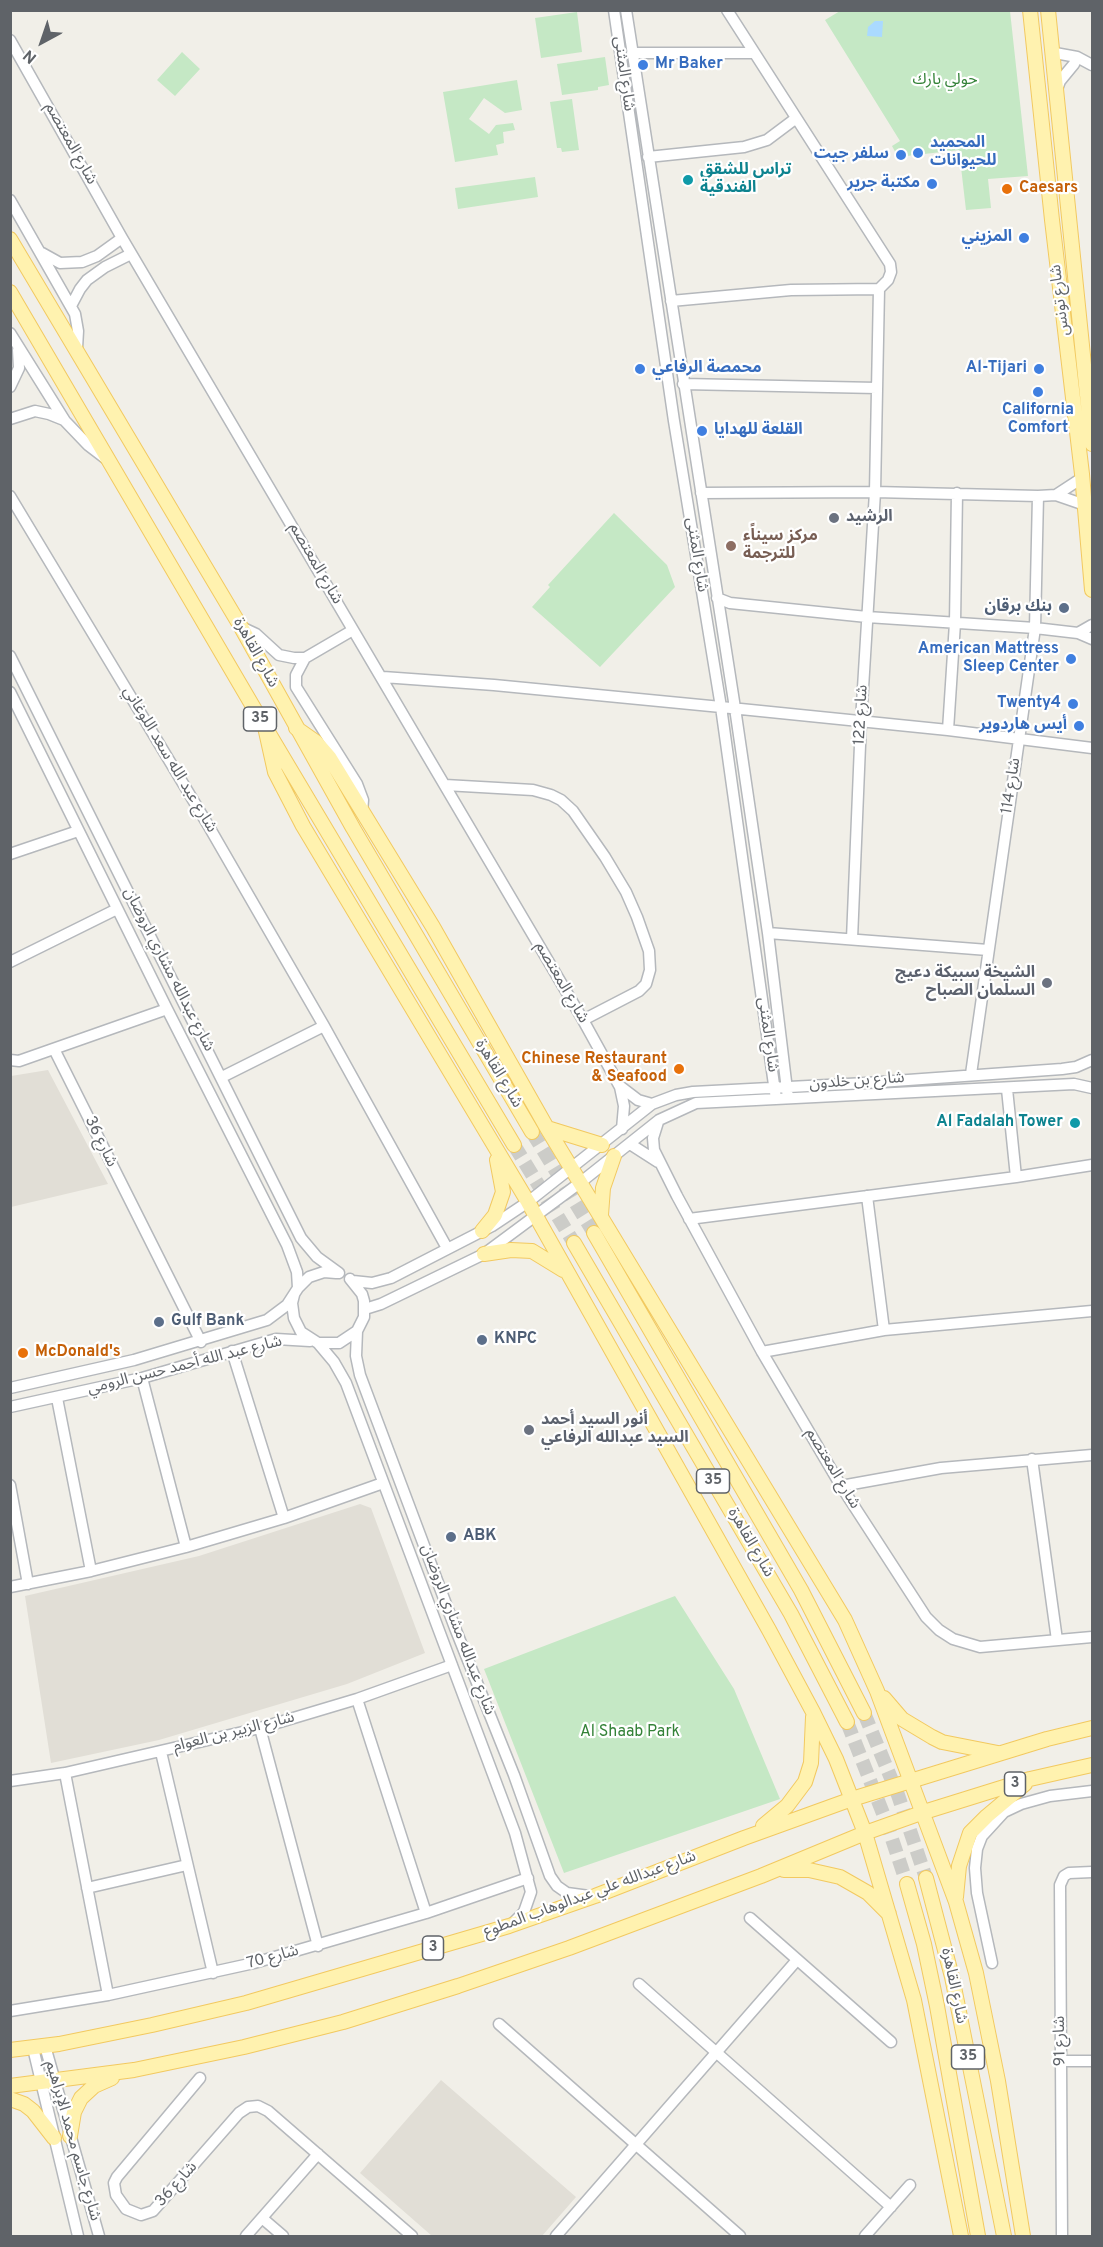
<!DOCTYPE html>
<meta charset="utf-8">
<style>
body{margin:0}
#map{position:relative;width:1103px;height:2247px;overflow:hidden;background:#f1efe8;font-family:Overpass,sans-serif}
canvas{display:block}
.frame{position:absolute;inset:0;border:12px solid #5f6368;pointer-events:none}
.north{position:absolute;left:12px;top:12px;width:60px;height:60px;-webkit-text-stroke:4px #fff;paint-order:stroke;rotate:220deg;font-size:16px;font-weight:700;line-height:24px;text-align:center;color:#5f6368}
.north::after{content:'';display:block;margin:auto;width:21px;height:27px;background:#5f6368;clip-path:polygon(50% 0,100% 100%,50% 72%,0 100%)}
</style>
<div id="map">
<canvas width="1103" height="2247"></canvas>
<div class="frame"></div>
<div class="north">N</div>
</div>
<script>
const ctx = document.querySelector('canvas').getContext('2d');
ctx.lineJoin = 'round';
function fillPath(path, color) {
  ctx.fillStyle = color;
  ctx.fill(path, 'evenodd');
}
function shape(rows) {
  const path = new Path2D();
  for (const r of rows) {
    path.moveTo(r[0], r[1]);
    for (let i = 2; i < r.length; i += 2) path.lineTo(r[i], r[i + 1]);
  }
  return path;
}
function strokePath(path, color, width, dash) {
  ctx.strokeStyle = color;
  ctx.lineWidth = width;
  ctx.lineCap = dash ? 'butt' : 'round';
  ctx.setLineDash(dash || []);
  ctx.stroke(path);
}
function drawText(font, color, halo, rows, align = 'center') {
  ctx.font = font + ' Overpass,"Noto Sans Arabic",sans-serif';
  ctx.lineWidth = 4.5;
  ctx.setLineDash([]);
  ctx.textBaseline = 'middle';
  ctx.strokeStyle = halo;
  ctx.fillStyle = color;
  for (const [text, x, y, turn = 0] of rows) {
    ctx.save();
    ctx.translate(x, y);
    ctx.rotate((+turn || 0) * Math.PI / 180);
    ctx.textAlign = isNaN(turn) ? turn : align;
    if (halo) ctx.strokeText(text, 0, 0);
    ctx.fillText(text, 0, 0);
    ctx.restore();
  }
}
const education = shape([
 [48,1070,108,1184,11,1207,11,1076],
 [360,1504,371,1508,425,1653,347,1684,159,1740,51,1763,25,1596,199,1556],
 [441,2080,576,2197,542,2236,432,2236,360,2173]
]);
const green = shape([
 [840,11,1010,11,1028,176,988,179,991,208,966,210,959,150,898,157,892,146,900,141,825,20],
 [577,12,582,52,541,58,535,18],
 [182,52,200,69,175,96,157,80],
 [605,57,609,85,598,87,598,90,562,95,557,64],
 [517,80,522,110,505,113,484,98,469,119,489,134,496,125,513,123,515,130,503,132,504,143,496,145,498,155,455,162,443,92],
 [572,99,579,150,562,152,561,148,557,148,550,102],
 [535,177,538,197,458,209,455,188],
 [614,513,667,565,675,587,600,667,532,607,550,587,548,585],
 [675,1596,734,1689,780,1799,564,1873,484,1669]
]);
const water = shape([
 [875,21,883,21,882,37,867,36,868,27]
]);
const majorTunnel = shape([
 [532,1132,594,1233],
 [514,1145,574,1243],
 [864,1713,898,1795,926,1878],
 [847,1722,886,1821,907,1884]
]);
const minor = shape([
 [614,10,674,421,721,707,776,1099],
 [626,10,735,708,768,933,788,1098],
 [10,40,122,238,583,1020,620,1087,624,1106,622,1129],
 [1052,48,1055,53,1077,57,1092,65],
 [632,53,754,53],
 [1056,92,1060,81,1074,64,1077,57],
 [648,157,744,147,767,140,795,119],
 [10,200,75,314,78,331,77,348],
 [42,253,60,263,82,262,97,256,122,238],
 [671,301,791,290,879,289,888,280,891,272,890,264,727,10],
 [71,306,80,289,87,280,105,267,131,254],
 [10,333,65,421,88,445,105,458],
 [683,384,877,388],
 [10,387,19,368,18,350],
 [10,419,35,411,49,414,64,420],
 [701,493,875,492,1038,496,1056,495,1085,505],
 [1056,495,1082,478],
 [10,496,208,825,324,1026,447,1248],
 [717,598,730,603,867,617,1035,628,1078,633,1092,639],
 [241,627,256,634,279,655,294,658,305,658,353,630],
 [1078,633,1092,625],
 [10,656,301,1238,317,1257,339,1273],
 [305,658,296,675,296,687,357,784,363,800,362,812],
 [383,677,494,685,721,707,948,730,1092,748],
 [10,692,167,1009,287,1245,297,1272,298,1288],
 [948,730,955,623,957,493],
 [445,785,533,790,551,795,561,800,573,811,605,857,626,892,637,917,649,951,650,970,646,984,639,991,583,1020],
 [10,854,78,831],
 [768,933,988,950],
 [852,939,861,721,875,492,879,289],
 [10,962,117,909],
 [54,1049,201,1342],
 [10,1060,19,1061,167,1009],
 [971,1074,1035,628,1038,496],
 [222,1077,324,1026],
 [621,1087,638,1100,652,1104],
 [1007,1089,1016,1177],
 [658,1122,653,1138,654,1150,677,1196,762,1352,841,1486,926,1617,939,1630,953,1639,980,1647,1092,1637],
 [630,1144,658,1162],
 [867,1196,884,1330],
 [689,1219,1016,1177,1092,1165],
 [353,1281,372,1283,391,1278,492,1226,528,1202,652,1104,676,1095,693,1092,866,1083,1062,1069,1076,1067,1092,1060],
 [294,1295,292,1303,294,1318,301,1332,318,1343,339,1343,357,1331,364,1317,364,1301,362,1294,350,1279],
 [365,1309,381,1304,484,1254,581,1182,659,1120,696,1103,1074,1084,1092,1088],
 [357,1331,356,1356,360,1375,455,1628,514,1775,550,1876,557,1886,567,1893,589,1896],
 [318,1343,334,1362,346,1383,515,1833,531,1892,524,1912,512,1924],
 [232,1351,284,1518],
 [762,1352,884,1330,1092,1311],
 [142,1378,186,1547],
 [10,1388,134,1360,267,1320,287,1305,298,1288,309,1277,324,1272,336,1273],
 [57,1398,91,1571],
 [10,1407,142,1378,276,1339,310,1341],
 [1032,1459,1057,1640],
 [10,1485,28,1584],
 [841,1486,941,1468,1092,1455],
 [10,1587,91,1571,186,1547,284,1518,383,1483],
 [357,1699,426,1913],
 [260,1728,318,1946],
 [161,1752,213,1973],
 [65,1773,108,1995],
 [10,1781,65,1773,260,1728,357,1699,452,1665],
 [87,1888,187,1865],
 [750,1918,891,2042],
 [992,1963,977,1893,975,1868,977,1849,982,1836,1004,1812,1021,1804,1050,1796,1092,1791],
 [639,1984,891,2207],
 [10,2011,108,1995,254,1963,426,1913,528,1878],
 [499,2024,740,2236],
 [45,2046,99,2236],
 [33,2048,78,2236],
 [1062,2061,1092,2061],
 [200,2078,117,2177,114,2183,116,2195,126,2209,141,2215,153,2211,239,2113,248,2107,258,2106,268,2111,412,2236],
 [262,2218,283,2236],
 [246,2236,318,2154],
 [556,2236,797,1960],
 [865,2236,910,2185],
 [1062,2236,1060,1885,1064,1876,1069,1873,1092,1872]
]);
const major = shape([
 [1030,10,1052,220,1082,474,1092,590],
 [1048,10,1092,444],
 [10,239,241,627,353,828,532,1132],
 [10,292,265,727,514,1145],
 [265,727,275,772,303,826,528,1202,769,1630,813,1712,836,1759,865,1833,914,2000,961,2236],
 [296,728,316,742,329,757,433,927,547,1128,845,1620,877,1691,956,1902,976,1973,998,2081,1023,2236],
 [547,1128,602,1145],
 [601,1215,603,1188,614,1156],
 [482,1231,495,1215,503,1192,497,1160],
 [594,1233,801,1590,864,1713],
 [574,1243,791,1614,847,1722],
 [484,1254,511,1250,532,1251,563,1270],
 [884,1698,902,1719,932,1737,942,1742,998,1753],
 [763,1826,787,1806,805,1782,811,1763,813,1717],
 [784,1870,809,1870,840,1877,868,1893,889,1914],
 [926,1878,952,1977,1004,2236],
 [907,1884,924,1944,937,2006,978,2236],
 [956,1897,959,1866,970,1833,987,1816,1025,1784],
 [10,2050,59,2044,152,2025,246,2003,509,1926,595,1896,744,1838,852,1799,1047,1739,1092,1728],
 [10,2086,134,2070,244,2047,343,2022,458,1986,569,1948,761,1876,865,1833,924,1812,1030,1779,1092,1765],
 [10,2099,24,2104,33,2111,54,2138],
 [70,2136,74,2112,81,2098,94,2086,112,2078]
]);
const markers = [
 [643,65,6,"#3f7fe0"],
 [918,153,6,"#3f7fe0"],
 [901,155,6,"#3f7fe0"],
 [688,180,6,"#0f9aa8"],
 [932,184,6,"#3f7fe0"],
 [1007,189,6,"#e8710a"],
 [1024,238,6,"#3f7fe0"],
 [640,369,6,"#3f7fe0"],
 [1039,369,6,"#3f7fe0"],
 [1038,392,6,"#3f7fe0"],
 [702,431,6,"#3f7fe0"],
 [834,518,6,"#6b7280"],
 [731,546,6,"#8d6e63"],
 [1064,608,6,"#5c6f8a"],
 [1071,659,6,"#3f7fe0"],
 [1073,704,6,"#3f7fe0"],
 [1079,726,6,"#3f7fe0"],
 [1047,983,6,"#6b7280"],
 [679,1069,6,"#e8710a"],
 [1075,1123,6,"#0f9aa8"],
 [159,1322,6,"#5c6f8a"],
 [482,1340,6,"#5c6f8a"],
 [23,1353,6,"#e8710a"],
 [529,1430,6,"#6b7280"],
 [451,1537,6,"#5c6f8a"]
];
const shields = [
 [260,719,33],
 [713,1481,33],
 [1015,1784,21],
 [433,1948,21],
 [968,2057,33]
];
const shieldNames = [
 ["35",260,719],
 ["35",713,1481],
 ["3",1015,1784],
 ["3",433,1948],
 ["35",968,2057]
];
const shopNames = [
 ["Mr Baker",655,65,"left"],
 ["المحميد",930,144,"left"],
 ["للحيوانات",930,162,"left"],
 ["سلفر جيت",889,155],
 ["مكتبة جرير",920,184],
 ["المزيني",1012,238],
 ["محمصة الرفاعي",652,369,"left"],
 ["Al-Tijari",1027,369],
 ["California",1038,411,"center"],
 ["Comfort",1038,429,"center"],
 ["القلعة للهدايا",714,431,"left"],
 ["American Mattress",1059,650],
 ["Sleep Center",1059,668],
 ["Twenty4",1061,704],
 ["أيس هاردوير",1067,726]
];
const streetNames = [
 ["شارع المثنى",623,74,82],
 ["شارع المعتصم",70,144,61],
 ["شارع تونس",1061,300,-97],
 ["شارع المثنى",696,555,81],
 ["شارع المعتصم",315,564,60],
 ["شارع القاهرة",255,653,61],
 ["شارع 122",862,715,-87],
 ["شارع عبد الله سعد اللوغاني",169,760,59],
 ["شارع 114",1012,786,-81],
 ["شارع عبدالله مشاري الروضان",168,970,63],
 ["شارع المعتصم",561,983,60],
 ["شارع المثنى",767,1035,82],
 ["شارع القاهرة",498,1074,59],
 ["شارع بن خلدون",857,1082,-4],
 ["شارع 36",100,1142,64],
 ["شارع عبد الله أحمد حسن الرومي",185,1366,-14],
 ["شارع المعتصم",832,1469,59],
 ["شارع القاهرة",750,1543,60],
 ["شارع عبدالله مشاري الروضان",457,1630,69],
 ["شارع الزبير بن العوام",234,1733,-14],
 ["شارع عبدالله علي عبدالوهاب المطوع",590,1895,-20],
 ["شارع 70",273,1958,-15],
 ["شارع القاهرة",953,1986,78],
 ["شارع 91",1061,2041,-91],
 ["شارع جاسم محمد الإبراهيم",72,2141,74],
 ["شارع 36",177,2185,-48]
];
const parkNames = [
 ["حولي بارك",945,81],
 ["Al Shaab Park",630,1733]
];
const cultureNames = [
 ["تراس للشقق",700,171],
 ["الفندقية",700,189],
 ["Al Fadalah Tower",1063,1123,"right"]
];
const foodNames = [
 ["Caesars",1019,189],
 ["Chinese Restaurant",667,1060,"right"],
 ["& Seafood",667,1078,"right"],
 ["McDonald's",35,1353]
];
const worshipNames = [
 ["الرشيد",846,518],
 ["الشيخة سبيكة دعيج",1035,974,"right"],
 ["السلمان الصباح",1035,992,"right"],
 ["أنور السيد أحمد",541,1421],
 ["السيد عبدالله الرفاعي",541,1439]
];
const educationNames = [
 ["مركز سيناًء",743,537],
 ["للترجمة",743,555]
];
const serviceNames = [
 ["بنك برقان",1052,608,"right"],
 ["Gulf Bank",171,1322],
 ["KNPC",494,1340],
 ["ABK",463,1537]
];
fillPath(education, '#e1ded6');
fillPath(green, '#c5e8c5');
fillPath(water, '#aadaff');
strokePath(majorTunnel, '#ccccc8', 14, [14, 7]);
strokePath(minor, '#b5b8bc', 13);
strokePath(major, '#f2c960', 16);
strokePath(minor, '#fff', 10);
strokePath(major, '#fff2af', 14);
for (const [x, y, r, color] of markers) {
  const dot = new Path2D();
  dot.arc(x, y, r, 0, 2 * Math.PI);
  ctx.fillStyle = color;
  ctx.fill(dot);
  strokePath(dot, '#fff', 2);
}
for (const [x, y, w] of shields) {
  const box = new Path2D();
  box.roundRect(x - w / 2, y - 12, w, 24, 4.5);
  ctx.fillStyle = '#fff';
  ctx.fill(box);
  strokePath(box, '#5f6368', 1.5);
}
drawText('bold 15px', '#5f6368', null, shieldNames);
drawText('bold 16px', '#366cbe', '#fff', shopNames, 'right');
drawText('16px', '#5f6368', '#fff', streetNames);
drawText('16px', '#348238', '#fff', parkNames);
drawText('bold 16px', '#0d838f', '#fff', cultureNames, 'left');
drawText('bold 16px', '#c56008', '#fff', foodNames, 'left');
drawText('bold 16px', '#5b616d', '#fff', worshipNames, 'left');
drawText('bold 16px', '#785e54', '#fff', educationNames, 'left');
drawText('bold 16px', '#4e5e75', '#fff', serviceNames, 'left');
</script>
